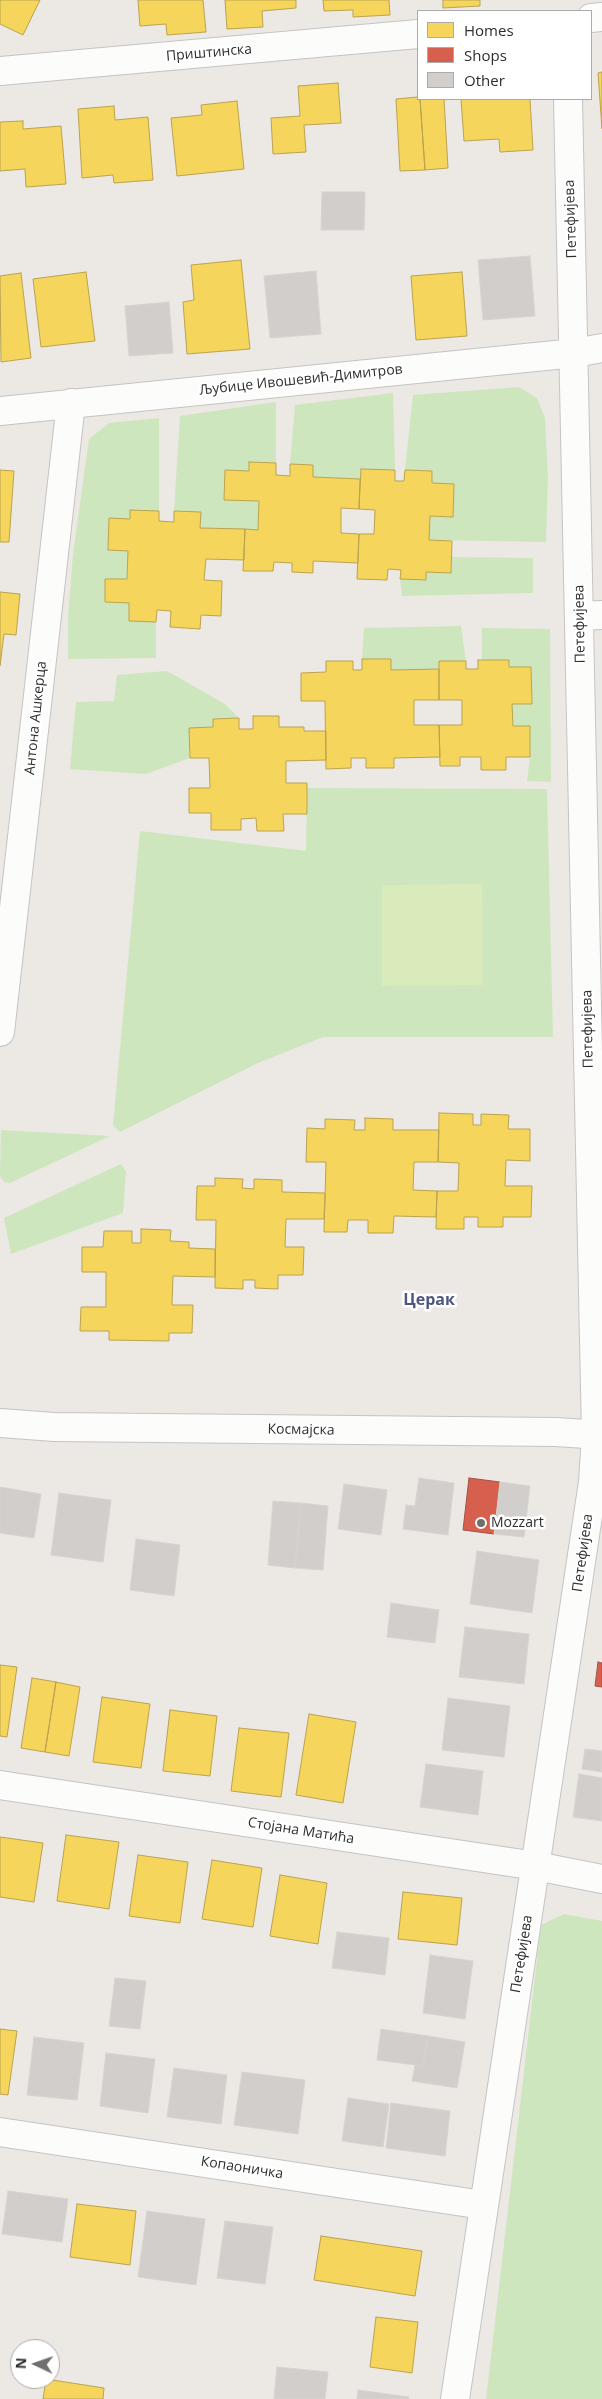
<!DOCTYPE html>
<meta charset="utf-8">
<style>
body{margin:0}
#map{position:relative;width:602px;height:2399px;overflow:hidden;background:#ece8e4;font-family:"Open Sans",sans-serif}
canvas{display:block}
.legend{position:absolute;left:417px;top:10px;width:175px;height:90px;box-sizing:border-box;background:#fff;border:1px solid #ababab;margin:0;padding:6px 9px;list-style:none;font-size:15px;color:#2e2e2e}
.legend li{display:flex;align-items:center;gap:10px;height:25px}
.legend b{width:25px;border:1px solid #ababab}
.north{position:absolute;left:10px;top:2339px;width:50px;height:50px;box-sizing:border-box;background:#fff;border:1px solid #ababab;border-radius:50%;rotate:273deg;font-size:14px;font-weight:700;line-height:20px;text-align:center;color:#2e2e2e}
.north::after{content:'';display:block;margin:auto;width:18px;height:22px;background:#706f6e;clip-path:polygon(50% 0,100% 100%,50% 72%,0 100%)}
</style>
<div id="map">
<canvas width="602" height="2399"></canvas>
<ul class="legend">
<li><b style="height:14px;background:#f6d55c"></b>Homes</li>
<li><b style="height:14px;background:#d6604d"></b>Shops</li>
<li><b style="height:14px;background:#d1cecb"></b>Other</li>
</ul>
<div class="north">N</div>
</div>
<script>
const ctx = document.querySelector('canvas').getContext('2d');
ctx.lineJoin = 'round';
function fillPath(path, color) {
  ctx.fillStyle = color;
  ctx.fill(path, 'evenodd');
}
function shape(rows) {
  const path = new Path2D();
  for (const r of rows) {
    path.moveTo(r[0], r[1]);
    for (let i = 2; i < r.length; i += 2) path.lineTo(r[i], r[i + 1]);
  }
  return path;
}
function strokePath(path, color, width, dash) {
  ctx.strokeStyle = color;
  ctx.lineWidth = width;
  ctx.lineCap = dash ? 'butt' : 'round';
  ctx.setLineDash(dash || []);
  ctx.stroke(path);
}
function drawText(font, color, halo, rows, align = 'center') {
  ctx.font = font + ' "Open Sans",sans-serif';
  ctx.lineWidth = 5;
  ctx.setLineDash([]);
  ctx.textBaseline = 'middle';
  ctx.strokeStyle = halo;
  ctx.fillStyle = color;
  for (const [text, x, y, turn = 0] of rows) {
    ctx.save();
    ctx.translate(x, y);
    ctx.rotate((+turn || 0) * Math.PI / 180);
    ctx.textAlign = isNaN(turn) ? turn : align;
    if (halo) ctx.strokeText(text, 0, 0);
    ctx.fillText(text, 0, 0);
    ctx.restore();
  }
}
const green = shape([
 [519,387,537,398,545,418,548,477,546,542,429,540,430,516,453,517,454,484,432,483,432,471,405,470,413,395],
 [393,393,395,470,361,469,360,479,313,477,313,465,290,464,295,405],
 [276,402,276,463,249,462,249,471,225,471,224,500,259,501,258,530,200,528,200,512,174,511,180,416],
 [159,418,159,511,131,510,130,519,109,519,108,550,128,551,127,579,105,579,105,602,129,603,129,621,156,622,156,658,68,659,68,617,73,554,89,439,109,423],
 [452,557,533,558,533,593,402,596,400,579,426,580,426,572,451,573],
 [461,626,466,661,439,661,439,669,391,670,391,659,362,659,364,628],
 [482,628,550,629,551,782,527,781,530,757,530,726,513,726,512,704,532,703,531,667,509,667,509,660,482,660],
 [167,671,225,704,239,718,213,719,213,727,189,728,190,758,146,774,70,769,76,702,114,701,117,675],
 [307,788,547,789,553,1037,323,1037,258,1063,120,1132,113,1125,140,831,306,851],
 [1,1130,110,1136,10,1183,4,1182,0,1176],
 [121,1164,126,1171,123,1213,11,1254,4,1218],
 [564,1914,602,1921,602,2399,486,2399,541,1925]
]);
const pitch = shape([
 [482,884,483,985,382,986,382,885]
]);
const homes = shape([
 [0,0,40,0,23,35,0,24,0,0],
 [138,0,203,0,206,32,167,35,166,24,140,26,138,0],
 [225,0,296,0,296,8,262,11,263,27,227,29,225,0],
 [323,0,389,0,390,15,353,17,353,10,324,11,323,0],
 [443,0,480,0,480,6,443,8,443,0],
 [602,72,602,129,598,73,602,72],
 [338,83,341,123,304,125,306,152,273,154,271,118,300,116,298,86,338,83],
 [418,97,420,99,425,170,400,171,396,99,418,97],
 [420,99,444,99,448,168,425,170,420,99],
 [461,99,530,99,533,150,500,152,499,139,464,141,461,99],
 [237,101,244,169,177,176,171,118,202,115,201,105,237,101],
 [114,106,115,120,148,117,153,180,114,183,113,175,82,178,78,109,114,106],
 [23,121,23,129,61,126,66,184,26,187,25,169,0,171,0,122,23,121],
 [241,260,250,349,187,354,183,302,194,300,191,265,241,260],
 [86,272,95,341,41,347,33,279,86,272],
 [462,272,467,336,416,340,411,276,462,272],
 [21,273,31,358,1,362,0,276,21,273],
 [249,462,276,463,276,475,290,476,290,464,313,465,313,477,360,479,359,509,341,508,341,533,359,534,358,563,313,561,313,573,292,572,292,563,274,562,273,571,243,571,245,529,258,530,259,501,224,500,225,470,249,471,249,462],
 [361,469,395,470,395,481,404,481,405,470,432,471,432,483,454,484,453,517,430,516,429,540,452,541,451,573,426,572,426,580,400,579,401,570,388,569,387,580,357,579,359,534,374,534,375,510,359,509,361,469],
 [0,470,14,471,9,542,0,542,0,470],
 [130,510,159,511,159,521,174,522,174,511,201,512,200,528,245,529,244,560,206,559,204,580,222,581,221,616,201,615,200,629,170,627,171,611,157,610,156,622,129,621,129,603,105,602,105,579,127,579,128,551,108,550,109,518,130,519,130,510],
 [0,592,20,594,16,635,4,634,0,666,0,592],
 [362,659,391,659,391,670,439,669,439,700,414,700,414,725,439,725,440,757,394,758,394,768,366,768,366,758,351,758,351,768,326,769,325,701,301,701,301,673,326,672,326,661,353,661,353,670,362,670,362,659],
 [478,660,509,660,509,667,531,667,532,704,512,704,513,726,530,726,530,757,506,757,506,770,481,770,481,757,460,757,460,766,440,766,439,725,462,725,462,700,439,700,439,661,466,661,466,669,478,669,478,660],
 [253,716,279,716,279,727,304,727,304,731,326,731,326,760,286,761,286,783,307,783,307,814,283,814,284,831,257,831,256,818,241,819,241,830,211,830,211,813,189,813,189,788,210,788,209,758,190,758,189,728,213,727,213,719,239,718,239,729,253,729,253,716],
 [439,1113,473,1114,473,1125,481,1125,481,1114,509,1115,508,1129,530,1129,530,1161,506,1160,505,1186,532,1186,531,1217,503,1217,503,1227,478,1227,478,1217,464,1217,464,1229,436,1229,437,1191,458,1191,459,1163,438,1162,439,1113],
 [365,1118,393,1119,393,1130,439,1130,438,1162,414,1162,413,1190,437,1191,436,1217,394,1216,393,1233,368,1233,368,1220,348,1220,347,1232,324,1232,326,1162,306,1162,307,1128,325,1129,325,1119,355,1120,354,1130,365,1130,365,1118],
 [215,1178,243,1179,242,1188,254,1189,254,1179,282,1180,282,1192,325,1193,324,1219,286,1219,285,1247,304,1247,303,1275,278,1275,278,1289,255,1288,255,1280,243,1280,243,1289,215,1288,216,1220,196,1220,197,1186,215,1186,215,1178],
 [141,1229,171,1230,170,1241,189,1242,189,1248,215,1249,215,1277,173,1276,172,1305,193,1305,192,1333,169,1333,169,1341,109,1340,109,1331,80,1331,81,1307,106,1307,106,1272,82,1272,82,1247,103,1247,104,1231,132,1231,132,1243,141,1243,141,1229],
 [0,1665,17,1667,7,1737,0,1736,0,1665],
 [32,1678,56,1682,45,1752,21,1748,32,1678],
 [56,1682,80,1687,69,1756,45,1752,56,1682],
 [102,1697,150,1704,141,1768,93,1762,102,1697],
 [170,1710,217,1716,210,1776,163,1771,170,1710],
 [309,1714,356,1722,343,1803,296,1795,309,1714],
 [239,1728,289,1733,281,1797,231,1791,239,1728],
 [66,1835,119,1842,109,1909,57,1901,66,1835],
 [0,1837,43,1843,34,1902,0,1897,0,1837],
 [138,1855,188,1862,180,1923,129,1916,138,1855],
 [212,1860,262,1868,253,1927,202,1919,212,1860],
 [280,1875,327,1883,318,1944,270,1936,280,1875],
 [403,1892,462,1898,457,1945,398,1939,403,1892],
 [0,2029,17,2031,8,2095,0,2094,0,2029],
 [77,2204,136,2211,130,2265,70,2257,77,2204],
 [321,2236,422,2251,415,2296,314,2280,321,2236],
 [376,2317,418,2322,412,2373,370,2367,376,2317],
 [46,2379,104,2388,103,2399,43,2399,46,2379]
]);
const shops = shape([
 [469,1478,500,1482,494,1534,463,1530,469,1478],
 [598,1662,602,1663,602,1687,595,1686,598,1662]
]);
const building = shape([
 [322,192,365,192,364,230,321,230,322,192],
 [530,256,535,316,483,320,478,260,530,256],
 [316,271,321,334,270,338,264,276,316,271],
 [169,302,173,353,129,356,125,306,169,302],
 [419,1478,454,1483,448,1535,403,1529,406,1505,415,1506,419,1478],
 [500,1482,530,1486,524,1537,494,1534,500,1482],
 [344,1484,387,1490,381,1535,338,1529,344,1484],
 [0,1487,41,1494,34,1538,0,1533,0,1487],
 [59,1493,111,1500,103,1562,51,1555,59,1493],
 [273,1501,301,1503,295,1568,268,1565,273,1501],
 [301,1503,328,1506,323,1570,295,1568,301,1503],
 [136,1539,180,1545,174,1596,130,1590,136,1539],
 [477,1551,539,1560,532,1613,470,1604,477,1551],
 [391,1603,439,1610,435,1643,387,1637,391,1603],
 [465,1627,529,1634,524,1684,459,1677,465,1627],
 [448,1698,510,1706,504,1757,442,1750,448,1698],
 [585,1749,602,1751,602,1772,582,1769,585,1749],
 [426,1764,483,1771,478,1815,420,1807,426,1764],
 [579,1774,602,1778,602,1821,573,1817,579,1774],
 [337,1932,389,1938,385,1975,332,1968,337,1932],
 [430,1955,473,1961,465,2019,423,2013,430,1955],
 [115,1978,146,1981,140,2029,109,2026,115,1978],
 [381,2029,428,2036,423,2066,377,2060,381,2029],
 [428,2036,465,2042,457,2088,412,2081,415,2065,423,2066,428,2036],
 [34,2037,84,2043,77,2100,27,2095,34,2037],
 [106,2053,155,2059,148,2113,100,2106,106,2053],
 [174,2068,227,2075,221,2124,167,2117,174,2068],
 [242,2072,305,2080,298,2134,234,2125,242,2072],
 [348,2098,389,2104,383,2147,342,2141,348,2098],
 [391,2103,450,2111,445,2156,386,2148,391,2103],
 [8,2191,68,2199,62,2242,2,2234,8,2191],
 [147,2211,205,2219,196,2285,138,2277,147,2211],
 [225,2221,273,2227,265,2284,217,2278,225,2221],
 [277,2367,328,2372,325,2399,274,2399,277,2367],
 [358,2390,409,2397,409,2399,357,2399,358,2390]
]);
const minor = shape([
 [591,18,602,17],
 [0,71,418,34],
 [0,411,575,353,602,348],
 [579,616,602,615],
 [0,1032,71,403],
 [0,1423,54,1427,556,1432,602,1435],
 [0,1785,536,1866,602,1879],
 [0,2132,483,2205],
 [455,2399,593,1482,596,1435,568,99]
]);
const markers = [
 [481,1523,5,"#706f6e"]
];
const streetNames = [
 ["Приштинска",209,53,-5],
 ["Петефијева",571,219,-92],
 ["Љубице Ивошевић-Димитров",301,380,-6],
 ["Петефијева",580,624,-91],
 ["Антона Ашкерца",36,718,-84],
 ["Петефијева",588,1029,-91],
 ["Космајска",301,1430,1],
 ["Петефијева",583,1553,-82],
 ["Стојана Матића",301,1831,9],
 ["Петефијева",522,1954,-81],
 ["Копаоничка",242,2168,9]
];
const poiNames = [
 ["Mozzart",491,1523]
];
const quarterNames = [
 ["Церак",429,1300]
];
fillPath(green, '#cee6be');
fillPath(pitch, '#d9eabb');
fillPath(homes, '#f6d55c');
strokePath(homes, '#baa34e', 1);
fillPath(shops, '#d6604d');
strokePath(shops, '#a45144', 1);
fillPath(building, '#d1cecb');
strokePath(building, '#d7d4d0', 1);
strokePath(minor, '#c5c4c5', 30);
strokePath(minor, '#fcfcfb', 28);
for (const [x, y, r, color] of markers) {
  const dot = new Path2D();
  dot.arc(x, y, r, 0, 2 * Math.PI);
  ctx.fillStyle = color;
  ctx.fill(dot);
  strokePath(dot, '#fff', 2);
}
drawText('14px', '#2e2e2e', '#fff', streetNames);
drawText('14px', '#2e2e2e', '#fff', poiNames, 'left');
drawText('bold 16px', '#4d5680', '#fff', quarterNames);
</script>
